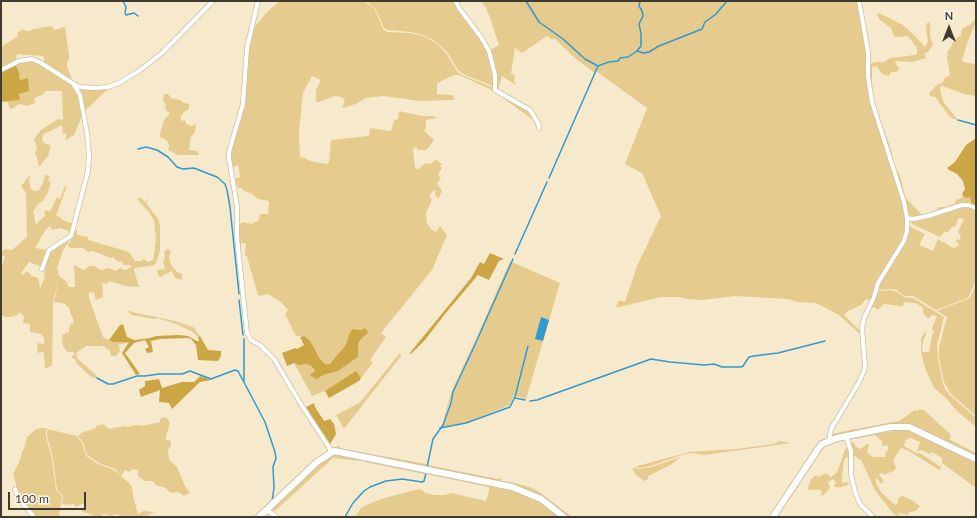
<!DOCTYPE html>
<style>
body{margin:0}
#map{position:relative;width:977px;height:518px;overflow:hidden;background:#f7eacc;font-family:Lato,sans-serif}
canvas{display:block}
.frame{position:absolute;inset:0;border:2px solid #403b30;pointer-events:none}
.north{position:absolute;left:929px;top:8px;width:40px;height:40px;-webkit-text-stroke:3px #fdf8ec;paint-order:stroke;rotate:0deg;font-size:11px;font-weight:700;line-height:16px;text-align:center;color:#403b30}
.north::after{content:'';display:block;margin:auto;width:14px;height:18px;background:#403b30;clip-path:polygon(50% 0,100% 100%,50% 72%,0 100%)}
.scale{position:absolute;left:8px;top:492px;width:78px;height:18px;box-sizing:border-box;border:2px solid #403b30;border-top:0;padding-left:5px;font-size:12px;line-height:14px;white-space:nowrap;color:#403b30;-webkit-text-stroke:3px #fdf8ec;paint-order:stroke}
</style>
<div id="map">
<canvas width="977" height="518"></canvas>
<div class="frame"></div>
<div class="north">N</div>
<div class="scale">100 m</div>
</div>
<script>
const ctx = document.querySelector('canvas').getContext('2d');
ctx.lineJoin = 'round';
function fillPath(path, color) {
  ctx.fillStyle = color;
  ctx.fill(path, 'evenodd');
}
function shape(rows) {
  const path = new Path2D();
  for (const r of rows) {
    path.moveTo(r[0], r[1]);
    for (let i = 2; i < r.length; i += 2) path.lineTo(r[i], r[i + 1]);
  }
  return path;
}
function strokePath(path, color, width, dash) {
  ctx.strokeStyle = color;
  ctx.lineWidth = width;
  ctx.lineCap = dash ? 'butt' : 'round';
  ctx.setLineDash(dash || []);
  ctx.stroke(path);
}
const green = shape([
 [280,1,364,1,374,8,383,29,387,32,411,33,423,36,436,43,446,53,457,71,462,75,494,88,530,111,537,123,494,91,459,75,454,75,437,83,437,94,453,95,454,100,421,101,383,96,366,98,358,103,347,107,342,108,345,101,342,97,335,96,319,102,316,102,316,90,321,80,312,76,303,93,299,132,300,157,305,158,310,161,327,164,329,162,331,140,369,136,370,128,391,131,394,120,398,119,399,111,422,116,434,116,437,118,426,120,426,127,424,131,434,140,429,147,426,150,418,150,416,147,414,148,413,150,415,167,418,170,425,163,430,164,436,159,442,164,440,166,442,168,438,175,441,178,437,184,442,191,438,199,435,194,436,191,434,190,429,196,432,200,426,213,427,223,431,229,436,232,440,226,447,235,432,270,381,333,386,337,370,360,373,363,361,378,356,372,325,391,312,396,294,363,299,365,306,364,311,366,319,378,323,375,338,371,358,357,358,344,361,339,366,335,361,330,349,334,347,342,334,361,330,364,325,364,304,336,296,336,285,314,288,310,282,303,270,295,266,294,260,296,258,295,247,257,245,255,246,243,241,243,241,254,239,255,237,230,242,222,253,224,254,222,258,222,260,214,268,214,269,201,258,199,251,193,245,192,242,188,238,188,235,179,240,177,238,165,231,168,230,152,242,114,248,48,252,33,256,25,269,10],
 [366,1,455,1,489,53,493,69,493,86,463,74,458,70,447,52,436,42,423,35,411,32,388,30,384,28,375,8],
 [481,1,727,1,713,16,727,1,858,1,867,52,868,84,904,209,906,226,905,235,871,301,866,299,861,305,848,311,844,315,861,332,861,335,839,315,816,303,797,302,787,299,735,296,703,300,687,299,679,297,661,297,620,307,616,307,619,300,625,302,637,266,661,216,642,173,625,164,647,108,596,71,598,67,609,63,618,61,620,58,628,58,630,56,620,58,618,61,609,62,598,66,596,65,597,66,595,73,576,59,555,39,551,39,547,36,522,53,515,48,511,74,515,75,514,80,516,85,502,76,498,91,497,90,490,50,499,45,490,18,485,6],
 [879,13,903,25,911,32,925,47,928,41,926,28,927,23,930,22,930,37,933,44,929,51,924,54,926,58,912,62,896,61,895,63,899,68,897,72,891,72,889,76,882,74,877,66,872,67,872,87,876,108,891,149,894,164,901,178,905,197,921,214,927,214,936,210,939,207,947,207,955,203,956,200,962,198,963,196,966,198,970,197,972,205,968,204,920,217,908,217,875,108,870,80,870,65,874,62,884,62,890,58,915,55,917,54,917,48,908,36,896,37,893,34,891,28,880,20,877,15],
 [975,19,976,23,970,35,962,60,963,62,976,64,976,98,972,95,967,95,942,86,942,84,940,88,942,97,944,103,958,120,954,119,950,117,935,97,930,96,929,93,937,85,942,83,945,78,950,75,947,58,948,50,950,49,954,40,961,35,962,29,971,24],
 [52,26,54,30,65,27,69,55,69,59,67,63,67,67,73,82,44,63,44,58,43,56,17,54,16,60,1,68,1,47,18,36,17,33,23,29,26,31,30,31,33,29],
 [31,60,38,63,73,86,79,95,82,116,74,135,66,140,66,133,63,134,62,125,44,134,42,138,43,142,46,144,51,145,48,156,39,167,37,157,35,155,37,147,34,139,41,130,58,119,63,120,62,91,46,91,42,95,34,98,35,103,27,106,21,104,17,105,14,108,10,109,7,101,20,100,19,94,28,78,20,80,19,72,15,64],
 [80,89,100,90,108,89,85,111],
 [164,94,168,94,171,98,180,100,182,102,188,104,189,105,189,109,184,112,181,116,181,121,185,120,186,124,191,126,196,124,195,133,191,136,189,150,197,151,199,155,178,155,168,150,169,147,169,144,165,139,159,137,164,120,170,113,166,110,165,105,166,104,163,101],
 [31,174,29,181,31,189,34,191,38,191,42,185,45,175,50,176,48,180,51,182,48,192,43,201,38,204,33,212,34,213,33,215,35,215,34,218,35,219,35,223,37,224,43,217,46,216,44,213,46,210,50,212,57,197,60,199,65,186,67,186,56,216,61,217,61,219,70,223,74,222,70,235,68,231,61,228,52,230,50,226,46,229,35,248,48,250,42,267,29,262,21,273,23,275,27,271,32,276,38,278,40,288,44,279,45,266,50,251,70,237,69,241,63,250,57,268,59,276,53,303,53,314,52,365,45,369,44,354,43,352,38,353,37,345,38,343,44,344,44,338,41,334,30,332,30,324,23,323,24,316,20,312,17,315,11,317,6,317,1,315,1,268,5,257,1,255,1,253,5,249,12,250,27,237,26,193,21,186],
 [140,197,145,202,150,197,146,203,158,219,160,225,160,251,155,265,135,268,134,270,139,287,125,286,109,281,107,284,102,283,103,297,96,300,94,293,89,292,89,298,103,337,113,342,129,341,129,343,119,344,120,351,116,356,111,356,109,349,106,349,105,346,86,346,76,353,77,358,98,377,95,378,90,376,75,362,76,360,71,357,75,354,73,352,67,352,63,346,62,335,69,332,69,328,71,323,74,324,73,318,70,313,70,309,65,304,57,302,54,303,59,276,66,281,69,287,75,287,74,265,84,270,89,266,94,266,101,270,108,268,116,271,120,268,125,270,131,267,130,265,124,265,121,261,118,262,113,257,111,258,93,251,88,252,83,248,71,248,67,245,70,242,74,230,77,231,77,235,88,237,88,240,129,252,135,261,141,261,144,259,148,262,153,260,156,240,154,220,148,211,137,199],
 [961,207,971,208,976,211,976,280,968,298,936,310,913,296,904,296,897,290,892,289,884,290,878,289,879,284,905,241,909,226,925,234,919,245,933,251,938,239,942,242,944,242,951,247,955,248,958,246,959,243,956,242,957,239,959,240,961,237,958,232,964,219,958,218,956,226,952,227,947,233,945,231,940,237,912,224,911,222],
 [167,249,170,250,171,253,169,257,171,265,177,272,182,274,182,280,175,278,172,271,160,277,158,274,157,270,164,269,165,267,163,262,165,256,164,252],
 [510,261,511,262,474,347,453,391,450,403,444,419,444,417,452,390,480,330],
 [512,262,560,283,526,399,516,396,529,345,528,345,515,394,510,405,465,423,442,427,451,404,454,392,475,347],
 [976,283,976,416,951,394,944,382,939,358,939,347,947,317,937,311,970,298,972,294],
 [878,290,884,291,891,290,897,292,904,297,913,298,944,317,937,345,938,358,942,380,945,389,950,395,976,418,976,427,957,411,946,398,934,388,925,368,921,352,921,338,926,331,926,334,923,341,922,352,929,352,932,335,934,332,932,328,937,316,932,315,928,319,923,313,923,308,921,306,915,303,904,302,903,306,900,306,884,304,878,310,874,307,870,309],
 [130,310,132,312,175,321,193,327,200,336,198,337,193,332,176,324,157,318,154,319,132,315,128,311],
 [400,353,401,356,344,429,336,415,359,403,362,400],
 [920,409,924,410,949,433,951,436,949,439,976,453,976,457,917,427,905,423,893,423,838,435,832,438,832,434,845,431,899,421,915,410,918,411],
 [166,417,170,423,166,436,166,440,170,440,171,444,171,446,168,450,169,460,177,467,185,486,190,493,184,496,178,492,171,493,164,487,157,486,152,481,145,481,138,476,138,470,133,469,129,472,125,470,121,476,115,469,99,463,87,455,83,442,78,436,81,433,96,428,96,426,103,424,109,429,124,426,127,427,137,425,141,426,160,422,160,419],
 [41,428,46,428,46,436,52,459,56,490,62,496,59,517,35,517,20,498,13,474,20,460,22,452,25,446,27,437,35,430],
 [47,429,77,436,82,443,86,456,98,464,114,470,130,484,132,487,133,496,138,514,143,511,154,512,146,517,120,517,118,514,109,516,106,514,102,515,102,517,94,517,93,515,81,511,86,508,84,503,76,507,74,504,67,505,62,504,63,496,57,490,53,458,47,436],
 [903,430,909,430,976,463,976,488,942,463,942,458,932,452,930,454,921,450,919,451,917,451,920,442,910,438,906,440,904,446,916,453,922,454,939,466,942,466,939,470,909,451,901,448,893,460,896,468,893,471,884,475,882,473,879,474,884,482,881,484,876,477,876,483,881,492,895,505,897,504,899,497,903,496,910,499,920,506,916,511,909,512,908,515,898,513,900,517,898,517,891,511,875,490,861,460,853,455,849,443,854,442,855,446,860,449,867,444,869,445,867,452,873,457,886,457,885,453,888,450,888,446,886,445,884,446,882,446,882,441,876,436,876,435,848,440,850,437],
 [779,441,791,443,704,455,693,453,684,454,651,466,640,468,634,467,689,452,736,449,774,444],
 [339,445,340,448,343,449,427,464,427,466,428,465,498,479,502,478,499,482,339,450,337,447],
 [849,448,850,451,849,472,848,470,848,458,847,457,844,460,842,477,842,483,849,482,848,485,842,487,835,487,834,485,836,483,834,479,828,482,830,488,824,495,822,496,821,494,822,492,819,489,817,490,809,490,808,488,811,479,816,475,818,477,826,473,831,477,834,475,838,470,845,449],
 [334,455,357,458,358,461,333,458,274,512,273,507,327,458],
 [680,457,672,464,648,476,648,479,644,481,635,474,632,468,640,469,652,467],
 [366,460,426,472,512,490,541,502,560,517,355,517,361,508,366,505,381,499,415,490,420,489,426,493,435,495,445,495,451,493,486,501,489,492,489,487,427,474,426,472,425,474,365,462],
 [506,482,511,482,530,487,538,491,572,517,568,517,535,492,506,483]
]);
const forest = shape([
 [15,64,19,72,20,80,28,78,29,91,19,94,20,100,1,102,1,71],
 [976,138,976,207,972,205,970,197,966,198,963,196,962,194,965,189,963,181,957,174,949,170,947,168,955,162,966,145],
 [490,253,504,259,499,261,489,280,478,275,445,314,425,340,412,353,409,354,471,278,480,262,484,264],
 [123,324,127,337,129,338,135,340,150,338,156,336,179,335,188,336,197,341,199,341,198,337,200,336,208,350,221,351,221,356,218,361,198,360,196,345,191,339,187,338,160,339,151,341,153,352,147,353,145,349,149,347,145,340,134,343,125,353,140,374,136,375,122,353,129,342,113,342,109,340,120,325],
 [365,328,368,332,366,335,361,339,358,344,358,357,338,371,323,375,319,378,316,379,310,375,315,371,311,366,306,364,299,365,294,363,287,366,286,363,282,353,295,348,297,349,304,345,300,337,304,336,310,341,319,357,325,364,330,364,344,347,347,342,349,334,353,329,361,330],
 [356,371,361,378,359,381,329,398,325,391],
 [200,376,211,380,200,382,172,409,169,403,159,402,160,390,141,397,139,390,145,386,145,381,159,379,162,388,182,382,194,382],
 [314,403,315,407,324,421,330,419,334,424,336,434,330,444,306,407]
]);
const water = shape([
 [541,317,549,320,543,341,535,339]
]);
const stream = shape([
 [123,1,126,7,125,13,126,15,134,13,138,16],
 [526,1,539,22,563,39,585,59,598,66,609,62,618,61,620,58,628,57,637,51,643,53,649,52,659,46,702,29,705,22,716,14,727,1],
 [637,51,641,46,641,33,639,24,643,16,642,11,639,6,640,1],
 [958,120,976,125],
 [138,149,146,147,157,150,168,157,177,167,183,169,194,168,199,170,217,177,225,184,227,190,230,207,239,294],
 [549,178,598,66],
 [515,254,547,182],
 [239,300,243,335],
 [244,339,244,381],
 [97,378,108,384,113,384,137,376,145,376,159,374,182,374,190,371,211,379,235,370,238,371,265,422,275,452,276,458,273,467,274,488,272,501],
 [515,398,525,400],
 [530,401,537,400,651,359,670,362,704,365,714,364,722,367,741,367,743,366,749,357,754,356,778,353,825,341],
 [440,428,466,423,510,407,515,397,528,346],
 [427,467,433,439,443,425,451,403,453,392,474,347,513,259],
 [345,517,353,503,364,491,370,487,386,481,402,479,422,482,424,481,426,473]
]);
const street = shape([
 [258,1,247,48,243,104,229,152,229,158,237,206,237,238,247,333,251,340,260,345,274,359,302,406,329,447,331,452],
 [456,1,459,8,481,37,489,51,495,75,495,90,530,110,538,123,539,128],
 [1,70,19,61,32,59,41,63,74,84,80,87,95,88,108,87,119,83,139,71,162,53,213,1],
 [907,218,913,219,928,216,962,205,968,205,976,208],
 [42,269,49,250,71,236,88,171,89,155,87,133,80,95,74,85],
 [846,436,851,451,851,474,855,492,860,504,873,517],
 [829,441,831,429,858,384,864,371,865,366,862,328,864,318,874,297,878,283,904,241,907,231,907,218,904,202,872,102,868,76,868,52,859,1],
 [15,489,19,499,34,517],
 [266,510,277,517]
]);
const secondary = shape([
 [259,517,317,462,334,451,512,487,541,499,564,517],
 [773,517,818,449,822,444,837,438,891,427,909,427,976,459]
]);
fillPath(green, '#e5cc8e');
fillPath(forest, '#cca644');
fillPath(water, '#3099d0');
strokePath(stream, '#3099d0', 1.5);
strokePath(street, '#cec2a5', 5.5);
strokePath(secondary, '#cec2a5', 8);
strokePath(street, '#fff', 4);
strokePath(secondary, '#fff', 6);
</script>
